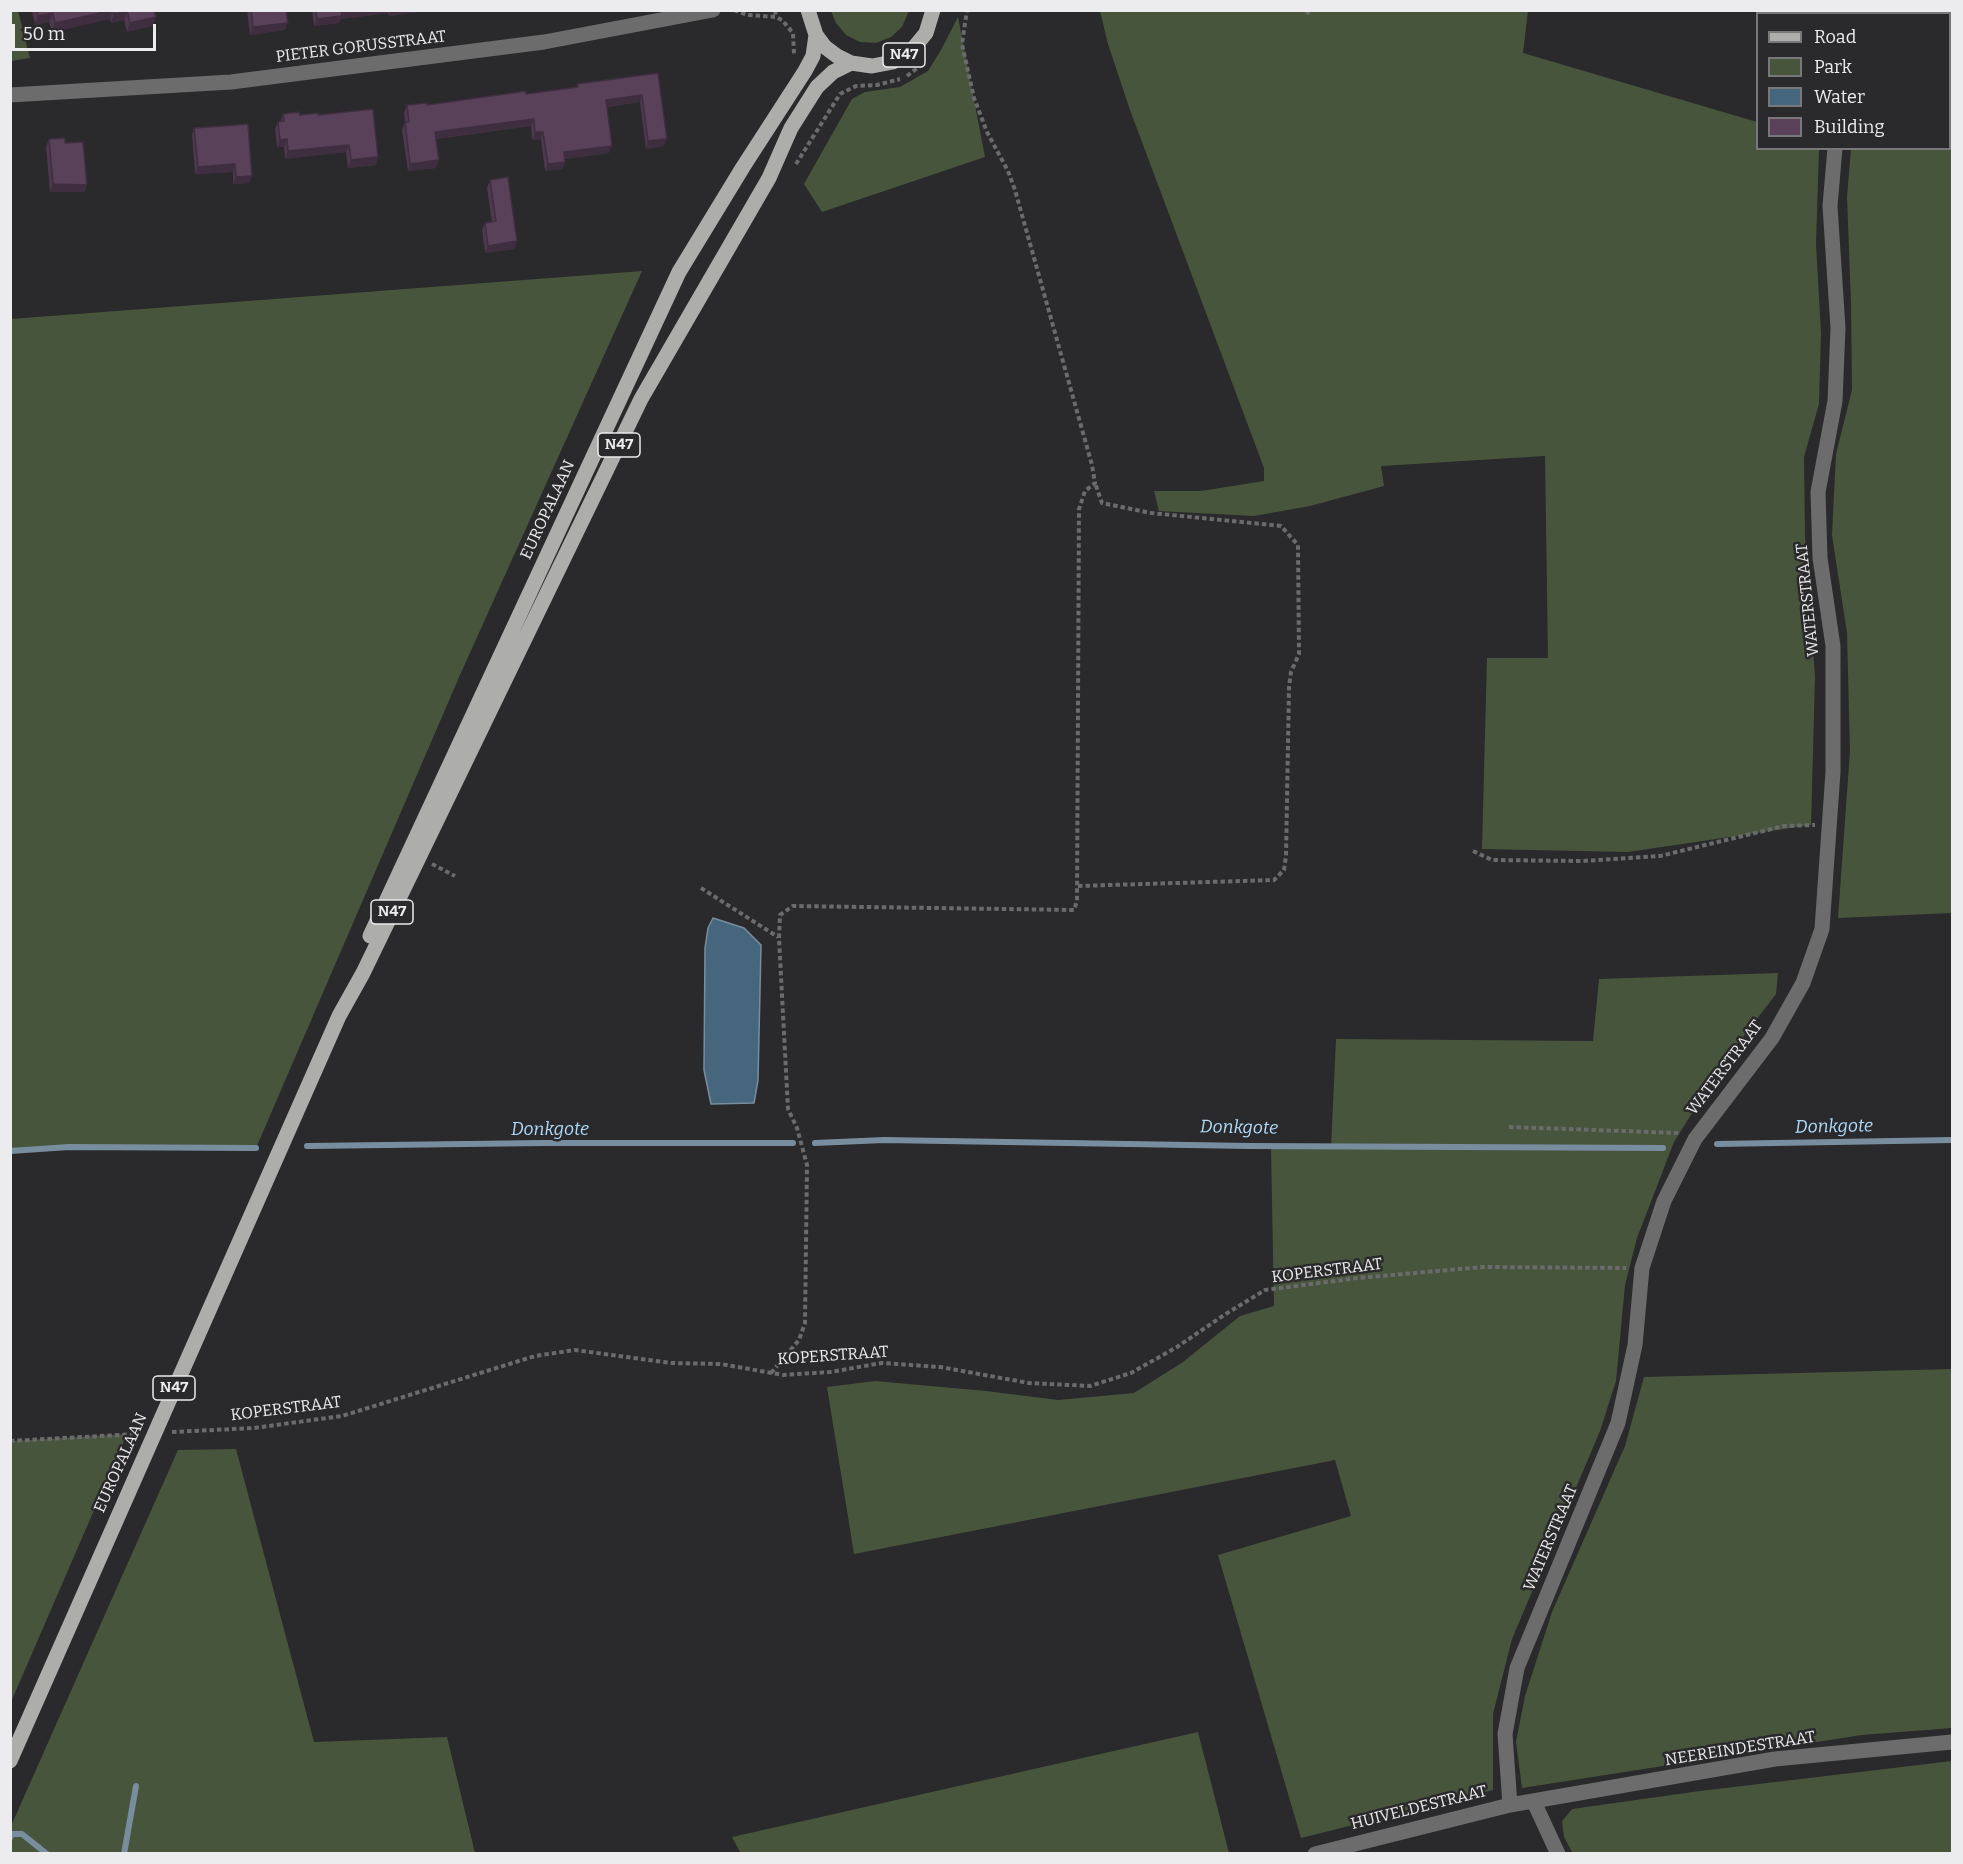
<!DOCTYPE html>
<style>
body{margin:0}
#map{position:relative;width:1963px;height:1864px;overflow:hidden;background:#2a292b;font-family:Bitter,serif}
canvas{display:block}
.frame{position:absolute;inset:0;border:12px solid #ecebed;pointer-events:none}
.legend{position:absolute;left:1756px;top:12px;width:195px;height:138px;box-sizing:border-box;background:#2a292b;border:2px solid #787779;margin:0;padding:8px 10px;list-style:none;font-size:18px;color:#ecebed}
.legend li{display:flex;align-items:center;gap:12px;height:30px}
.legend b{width:30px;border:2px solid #787779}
.scale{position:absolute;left:12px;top:24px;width:144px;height:27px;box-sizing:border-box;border:3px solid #ecebed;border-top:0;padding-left:8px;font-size:18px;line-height:21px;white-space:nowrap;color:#ecebed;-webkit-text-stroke:4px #2a292b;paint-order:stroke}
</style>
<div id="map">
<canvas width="1963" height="1864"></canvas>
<div class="frame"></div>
<ul class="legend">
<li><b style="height:8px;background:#adaeac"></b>Road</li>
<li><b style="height:16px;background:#48553d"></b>Park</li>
<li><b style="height:16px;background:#46667d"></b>Water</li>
<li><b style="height:16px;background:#59415a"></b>Building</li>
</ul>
<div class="scale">50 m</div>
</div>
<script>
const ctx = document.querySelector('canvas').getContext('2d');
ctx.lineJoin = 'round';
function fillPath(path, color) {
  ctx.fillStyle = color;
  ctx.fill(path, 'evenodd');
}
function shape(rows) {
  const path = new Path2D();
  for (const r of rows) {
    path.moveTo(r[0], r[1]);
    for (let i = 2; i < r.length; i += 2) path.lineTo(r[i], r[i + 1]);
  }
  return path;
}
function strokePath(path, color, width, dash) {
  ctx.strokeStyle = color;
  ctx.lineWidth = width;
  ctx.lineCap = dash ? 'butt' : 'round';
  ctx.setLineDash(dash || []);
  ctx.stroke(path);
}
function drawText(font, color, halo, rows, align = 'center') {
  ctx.font = font + ' Bitter,serif';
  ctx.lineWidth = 5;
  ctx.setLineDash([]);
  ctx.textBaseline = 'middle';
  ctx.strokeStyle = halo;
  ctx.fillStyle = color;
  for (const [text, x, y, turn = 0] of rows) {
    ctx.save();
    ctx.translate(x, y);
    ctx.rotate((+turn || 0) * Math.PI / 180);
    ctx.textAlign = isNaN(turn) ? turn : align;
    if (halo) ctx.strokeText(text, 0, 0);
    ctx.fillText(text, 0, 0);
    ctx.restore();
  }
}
const green = shape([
 [11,10,18,11,30,58,11,61],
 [831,11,831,10,909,11,902,27,891,37,876,43,860,42,846,35,836,23],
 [1100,11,1528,11,1523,53,1757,122,1758,148,1819,149,1816,244,1821,333,1819,404,1804,457,1805,537,1815,677,1811,825,1628,852,1482,849,1487,658,1548,658,1545,456,1381,466,1384,486,1310,506,1254,516,1159,511,1154,491,1201,491,1264,481,1264,468,1130,110,1108,44],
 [1878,11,1952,11,1952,913,1838,918,1850,751,1847,633,1832,535,1836,454,1852,390,1851,303,1847,197,1851,149,1950,148,1950,14,1877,13],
 [958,17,985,157,822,212,804,184,852,99,865,92,900,87,928,71,941,50],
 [642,271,460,675,256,1148,69,1147,11,1151,11,319],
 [1778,973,1776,994,1724,1062,1674,1142,1637,1238,1625,1285,1616,1381,1600,1431,1512,1639,1493,1714,1493,1790,1301,1838,1218,1555,1351,1516,1335,1460,854,1554,827,1387,875,1381,986,1391,1058,1400,1134,1393,1183,1362,1240,1316,1274,1306,1271,1148,1331,1148,1336,1039,1593,1041,1599,979],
 [1952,1369,1952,1728,1862,1735,1522,1788,1516,1742,1525,1696,1552,1612,1625,1446,1644,1377],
 [127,1434,11,1702,11,1441],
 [236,1449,314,1742,447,1737,475,1853,11,1853,11,1826,178,1450],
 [1198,1732,1229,1853,741,1854,732,1837],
 [1952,1761,1952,1853,1573,1854,1564,1837,1562,1821,1572,1809,1700,1791]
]);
const water = shape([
 [713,918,744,928,761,945,758,1080,754,1103,711,1104,704,1070,705,948,708,928,713,918]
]);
const stream = shape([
 [815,1143,884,1140,1250,1146,1663,1148],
 [1717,1144,1952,1140],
 [307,1146,545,1143,793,1143],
 [10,1151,69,1147,256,1148],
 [10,1838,12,1834,22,1834,47,1854],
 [124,1854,136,1786]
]);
const path = shape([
 [734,10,748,15,776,17,782,20,793,33,794,54],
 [775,10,776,17],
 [1307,14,1309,10],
 [907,76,920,66],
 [796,164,840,94,856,86,877,85,900,79],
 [1473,851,1492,860,1582,861,1660,856,1784,826,1815,825],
 [432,864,455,876],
 [1078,886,1274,880,1284,870,1286,856,1289,687,1291,672,1299,654,1298,545,1281,526,1151,513,1102,503,1095,483],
 [701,888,778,937],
 [1509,1127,1680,1133],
 [771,1373,799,1340,805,1323,807,1165,797,1128,788,1109,779,938,780,915,793,906,1074,910,1077,901,1079,509,1085,491,1095,483,1092,465,1015,190,1008,171,987,132,974,98,962,44,967,10],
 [172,1432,254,1428,342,1416,535,1356,575,1350,671,1363,721,1364,783,1375,830,1372,882,1363,940,1367,1029,1383,1090,1386,1131,1373,1177,1347,1224,1315,1265,1290,1358,1278,1483,1267,1626,1268],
 [10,1441,137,1434]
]);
const street = shape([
 [1863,14,1864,10],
 [10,95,231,82,544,42,713,10],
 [1534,1802,1558,1854],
 [1510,1805,1505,1734,1517,1668,1618,1423,1635,1345,1642,1268,1664,1201,1695,1139,1772,1038,1803,983,1822,929,1833,772,1833,646,1820,558,1818,492,1835,401,1838,328,1830,206,1835,148],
 [1315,1854,1510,1805,1775,1759,1952,1742]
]);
const primary = shape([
 [808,10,816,35,825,47,837,56,851,63,872,66,893,62,912,50,926,33,933,10],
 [370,936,679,272,743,167,805,71,813,56,816,35],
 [10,1761,339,1016,363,973,641,399,769,178,791,128,817,87,833,72,851,63]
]);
const wall = shape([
 [32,10,154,10,156,17,152,26,127,32,124,20,111,23,110,19,52,32,49,22,35,25],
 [247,10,286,10,285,30,250,35],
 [312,10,431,10,389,16,388,13,341,19,339,23,314,26],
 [658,73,664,146,646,149,640,102,607,107,609,153,565,159,565,162,562,169,545,171,541,139,532,140,531,126,436,139,436,168,408,171,402,130,405,122,404,113,407,105,427,105,526,94,576,88,577,84],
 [283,114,318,115,376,165,348,168,346,152,285,159,284,147,277,147,275,129,278,122,280,122],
 [248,124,249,183,233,184,233,172,195,174,192,135,194,128],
 [49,139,65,143,87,185,84,192,50,192,46,147],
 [490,180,515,249,485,253,482,230,485,223,492,222,487,188]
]);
const shadedWall = shape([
 [113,10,110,19,52,32,55,23],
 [348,10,389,10,388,13,341,19,339,23,314,26,317,19,341,11],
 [391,10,431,10,389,16],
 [127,11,124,20,111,23,114,14],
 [53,13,49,22,35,25,38,16],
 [156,17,152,26,127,32,130,23],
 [288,23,285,30,250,35,253,27],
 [642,95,640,102,603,107,606,100],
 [534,119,531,126,432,139,435,132],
 [535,132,543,132,541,139,532,140],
 [287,139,284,147,277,147,280,140],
 [667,139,664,146,646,149,648,141],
 [349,145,346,152,285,159,288,151],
 [612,146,609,153,561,159,564,152],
 [378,157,376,165,348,168,351,160],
 [439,160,436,168,408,171,410,164],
 [565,162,562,169,545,171,548,164],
 [235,164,233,172,195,174,198,167],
 [252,176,249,183,233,184,236,177],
 [53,184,87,185,84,192,50,192],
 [517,241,515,249,485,253,488,246]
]);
const building = shape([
 [37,10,113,10,55,23,53,13,38,16,37,10],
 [113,10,154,10,156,17,130,23,127,11,114,14,113,10],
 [251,10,286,10,288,23,253,27,251,10],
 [316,10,348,10,341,11,342,16,317,19,316,10],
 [658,73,667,139,648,141,642,95,606,100,612,146,564,152,565,162,548,164,543,132,535,132,534,119,435,132,439,160,410,164,405,122,409,122,407,105,427,103,427,105,526,91,526,94,578,87,577,84,658,73],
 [373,109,378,157,351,160,349,145,288,151,287,139,280,140,278,122,284,121,283,114,299,112,300,115,318,113,318,115,373,109],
 [248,124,252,176,236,177,235,164,198,167,194,128,248,124],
 [65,138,65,143,83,142,87,185,53,184,49,139,65,138],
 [508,177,517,241,488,246,485,223,496,221,490,180,508,177]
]);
const shields = [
 [904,55,42],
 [619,445,42],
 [392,912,42],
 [174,1388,42]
];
const shieldNames = [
 ["N47",904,55],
 ["N47",619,445],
 ["N47",392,912],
 ["N47",174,1388]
];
const streetNames = [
 ["PIETER GORUSSTRAAT",361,47,-7],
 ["EUROPALAAN",548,510,-65],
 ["WATERSTRAAT",1808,600,-96],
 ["WATERSTRAAT",1725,1068,-53],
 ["KOPERSTRAAT",1327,1271,-7],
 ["KOPERSTRAAT",833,1356,-4],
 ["KOPERSTRAAT",286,1409,-7],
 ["EUROPALAAN",121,1463,-66],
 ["WATERSTRAAT",1551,1538,-67],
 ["NEEREINDESTRAAT",1740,1749,-9],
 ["HUIVELDESTRAAT",1419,1808,-14]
];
const waterNames = [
 ["Donkgote",1834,1127,-1],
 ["Donkgote",1239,1128,1],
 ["Donkgote",550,1130]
];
fillPath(green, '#48553d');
fillPath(water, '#46667d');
strokePath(water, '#788e9f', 1.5);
strokePath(stream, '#788e9f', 6);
strokePath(path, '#6b6a6c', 4, [4.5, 3]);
strokePath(street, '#6b6c6b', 15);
strokePath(primary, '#adaeac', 15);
fillPath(wall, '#4d384d');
fillPath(shadedWall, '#3e2e3f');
fillPath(building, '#59415a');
strokePath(building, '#3e2e3f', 1.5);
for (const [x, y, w] of shields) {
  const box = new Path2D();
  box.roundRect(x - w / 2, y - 12, w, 24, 4.5);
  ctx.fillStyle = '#2a292b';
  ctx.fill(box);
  strokePath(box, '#ecebed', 1.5);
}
drawText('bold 15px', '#ecebed', null, shieldNames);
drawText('16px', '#ecebed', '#2a292b', streetNames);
drawText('italic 18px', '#b0ddfe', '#2a292b', waterNames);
</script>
